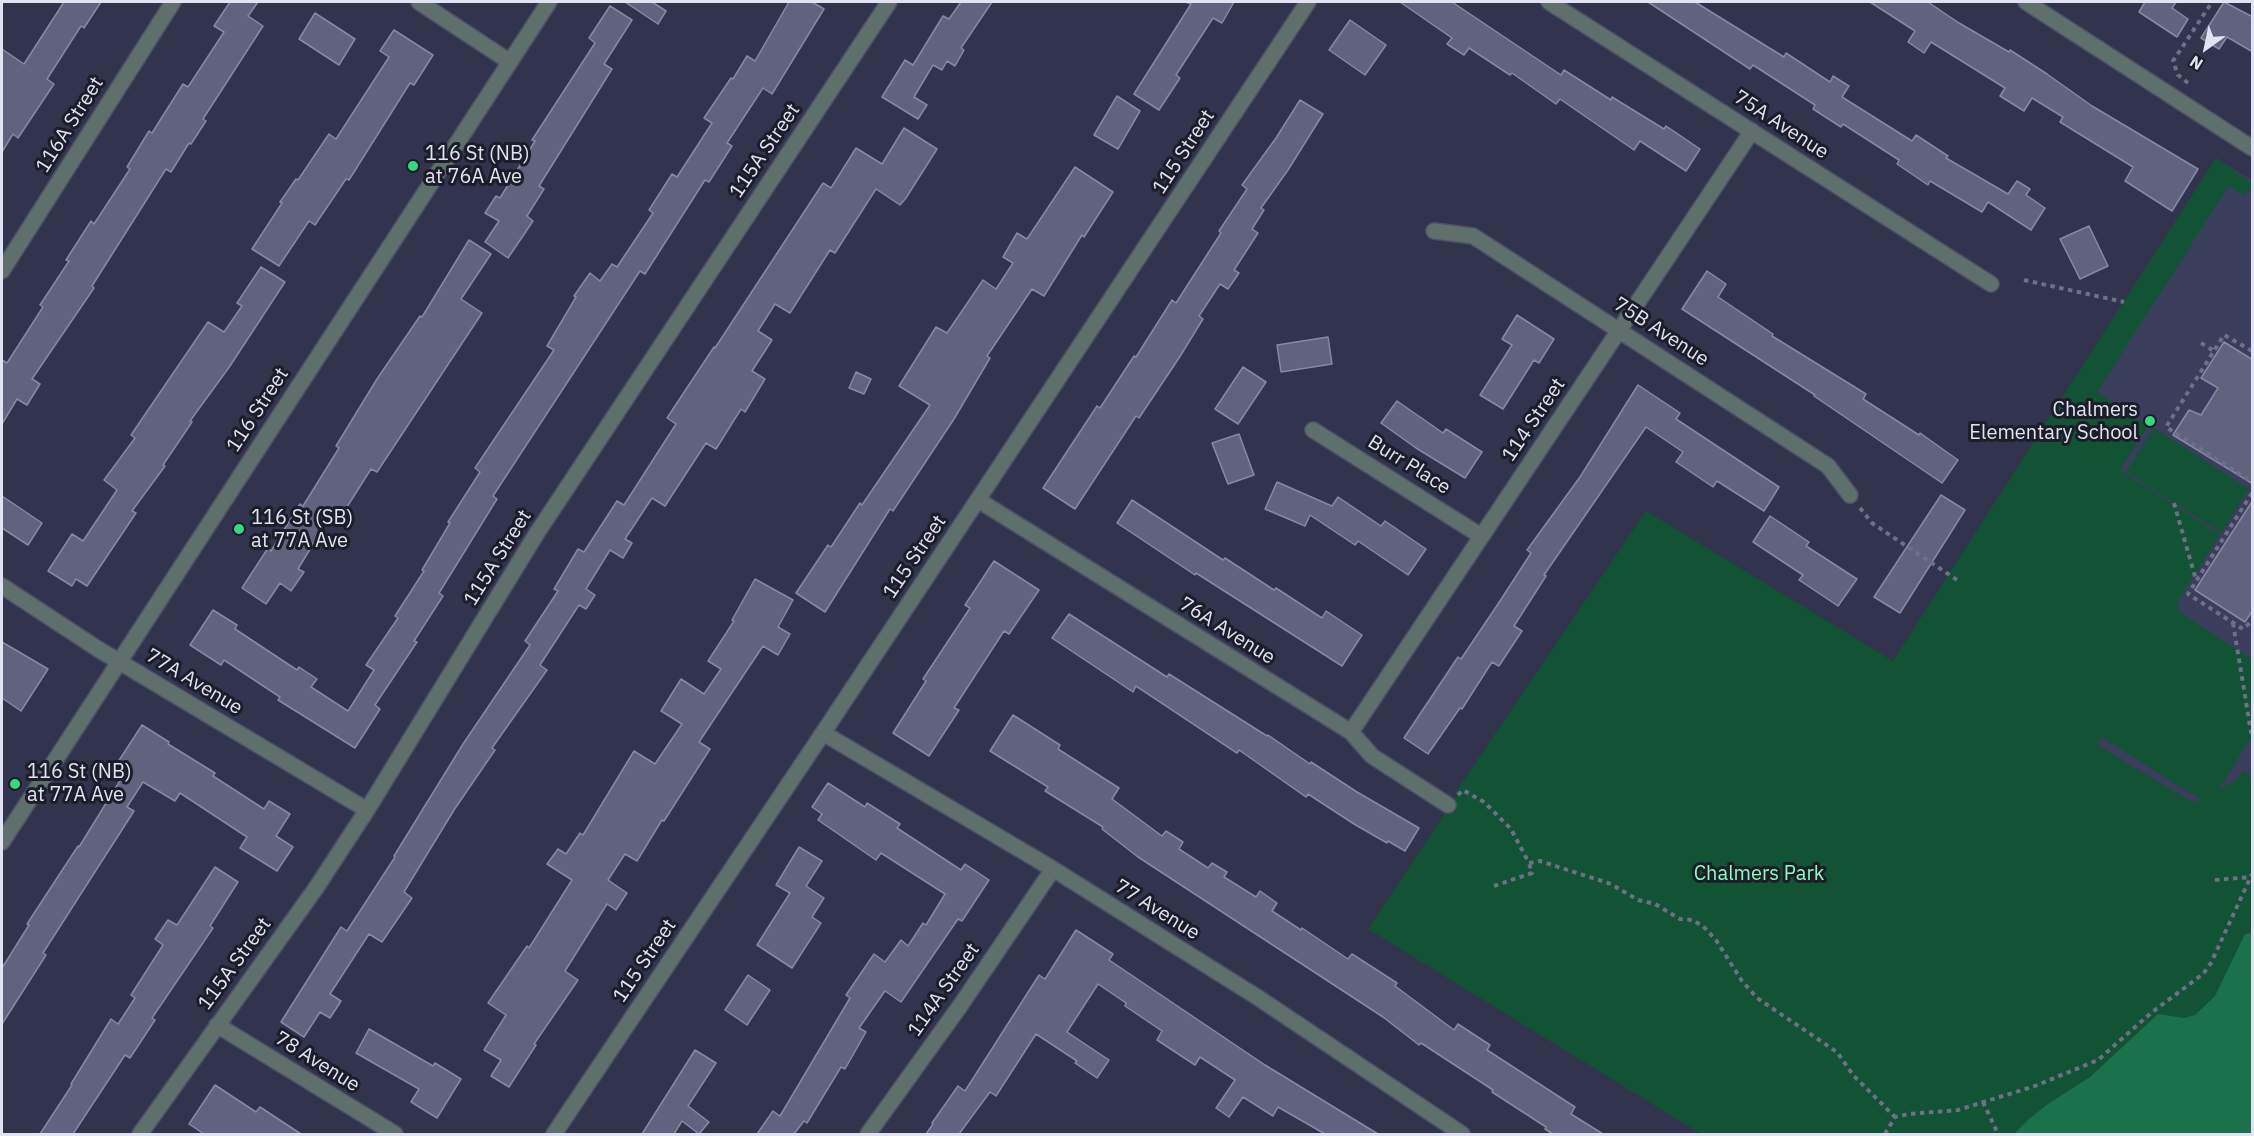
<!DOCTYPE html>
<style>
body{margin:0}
#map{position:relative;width:2254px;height:1136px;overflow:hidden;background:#32344d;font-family:"IBM Plex Sans",sans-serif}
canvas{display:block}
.frame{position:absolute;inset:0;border:3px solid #e1e3f3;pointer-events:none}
.north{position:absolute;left:2176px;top:18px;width:60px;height:60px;-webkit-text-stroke:4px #1c1d28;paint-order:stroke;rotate:213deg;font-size:16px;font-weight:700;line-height:24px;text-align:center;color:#e1e3f3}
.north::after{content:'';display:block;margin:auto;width:21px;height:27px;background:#e1e3f3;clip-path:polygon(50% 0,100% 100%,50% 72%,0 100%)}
</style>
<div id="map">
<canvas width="2254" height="1136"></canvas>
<div class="frame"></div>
<div class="north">N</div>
</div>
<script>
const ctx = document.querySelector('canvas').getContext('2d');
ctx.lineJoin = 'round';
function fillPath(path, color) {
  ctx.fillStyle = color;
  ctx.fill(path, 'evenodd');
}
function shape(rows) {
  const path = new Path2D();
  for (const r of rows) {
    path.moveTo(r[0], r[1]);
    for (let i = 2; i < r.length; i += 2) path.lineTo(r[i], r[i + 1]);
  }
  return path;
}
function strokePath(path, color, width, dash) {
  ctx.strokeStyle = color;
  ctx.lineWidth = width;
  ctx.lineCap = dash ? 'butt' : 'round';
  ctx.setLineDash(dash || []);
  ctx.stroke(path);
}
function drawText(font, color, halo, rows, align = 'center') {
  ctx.font = font + ' "IBM Plex Sans",sans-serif';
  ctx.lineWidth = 6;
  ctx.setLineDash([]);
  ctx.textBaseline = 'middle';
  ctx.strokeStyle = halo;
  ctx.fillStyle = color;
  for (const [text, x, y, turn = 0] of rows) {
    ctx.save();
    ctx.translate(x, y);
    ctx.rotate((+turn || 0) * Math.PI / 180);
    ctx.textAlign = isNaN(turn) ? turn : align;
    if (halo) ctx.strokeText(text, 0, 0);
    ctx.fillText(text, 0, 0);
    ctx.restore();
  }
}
const built = shape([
 [2216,158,2252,180,2252,883,1893,662]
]);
const green = shape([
 [2216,158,2252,183,2251,187,2245,196,2229,186,2097,392,2148,426,2120,470,2220,535,2178,601,2179,612,2252,659,2252,736,2219,789,2235,781,2245,770,2252,780,2252,1134,1701,1134,1368,929,1457,795,1455,793,1646,511,1893,661],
 [2101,737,2200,799,2200,800,2192,802,2097,745],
 [2154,428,2249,489,2221,533,2126,472]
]);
const forest = shape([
 [2252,933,2252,1134,2014,1134,2028,1120,2048,1104,2090,1077,2158,1014,2184,1018,2195,1015,2215,996,2245,934]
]);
const building = shape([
 [64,2,101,2,84,28,81,26,47,79,54,84,18,138,13,134,2,152,2,49,24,64,64,2],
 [230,2,258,2,248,16,263,26,203,119,206,121,191,144,189,143,171,172,166,169,92,286,94,288,32,379,40,384,27,405,17,399,2,424,2,360,7,363,43,307,40,305,69,261,66,260,91,221,94,224,130,169,127,167,149,131,152,133,183,84,188,87,224,32,214,26,230,2],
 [625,2,652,2,666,11,658,24,625,2],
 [789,2,812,2,824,9,772,94,763,88,727,143,732,146,709,182,705,180,645,274,640,271,493,496,497,499,439,593,443,596,414,641,417,642,375,705,380,709,355,748,278,700,280,697,224,660,221,665,190,645,213,610,237,625,235,629,297,670,299,667,317,679,311,687,348,711,374,670,366,665,398,618,395,616,424,571,422,570,450,523,448,522,480,472,475,468,554,350,547,346,576,297,574,296,590,273,600,281,612,264,617,267,653,213,649,210,672,174,677,177,712,123,704,118,731,78,733,79,747,56,755,61,789,2],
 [961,2,992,2,961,48,964,50,955,66,947,61,942,70,933,65,914,97,927,105,918,119,882,97,905,60,913,65,943,16,949,19,961,2],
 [1186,2,1234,2,1222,23,1213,18,1176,75,1180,78,1159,110,1134,94,1191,4,1186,2],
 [1400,2,1452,2,1561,75,1564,70,1611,100,1612,97,1664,129,1666,126,1700,149,1686,171,1640,141,1634,150,1560,99,1556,104,1512,73,1510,75,1469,48,1464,55,1447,44,1452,38,1400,2],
 [1648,2,1695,2,1784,57,1786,53,1830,82,1833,76,1849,86,1842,97,1912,141,1916,135,1948,156,1946,158,2008,194,2017,181,2030,189,2026,195,2045,208,2031,230,1988,202,1982,212,1930,181,1928,185,1897,164,1899,160,1843,124,1841,127,1813,109,1815,105,1753,65,1750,69,1648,2],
 [1870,2,1928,2,1959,23,2009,52,2010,50,2047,74,2092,106,2198,169,2172,211,2125,181,2133,167,2060,122,2063,117,2032,98,2024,111,2000,96,2005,88,1931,42,1924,53,1908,42,1915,31,1870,2],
 [2145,2,2176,2,2172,8,2188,19,2177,37,2139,12,2145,2],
 [2224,2,2253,17,2253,52,2227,37,2219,49,2201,38,2224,2],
 [610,6,632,20,604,64,612,69,539,186,544,189,527,216,533,221,508,258,485,242,499,221,485,213,496,196,500,198,535,141,532,140,595,43,589,38,610,6],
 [315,13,355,39,339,65,299,39,315,13],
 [1350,20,1386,45,1365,75,1329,50,1350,20],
 [394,30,433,55,414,85,410,83,349,180,346,179,315,225,309,221,279,266,252,249,282,203,280,202,296,179,298,180,329,134,336,139,389,57,380,51,394,30],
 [1117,96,1140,111,1118,149,1094,135,1117,96],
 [1300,100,1323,114,1288,170,1261,208,1264,210,1252,229,1258,233,1234,270,1239,273,1228,289,1220,284,1199,316,1203,319,1179,358,1139,418,1136,416,1075,509,1043,488,1097,406,1100,408,1134,356,1136,357,1172,300,1176,303,1221,233,1219,231,1247,189,1242,185,1276,138,1300,100],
 [904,128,937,149,906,198,900,205,876,189,835,253,830,250,790,313,775,304,758,331,772,340,752,371,765,379,745,412,741,409,716,449,706,443,665,506,652,498,625,539,632,543,623,558,610,550,586,589,595,595,586,609,579,605,540,665,547,670,492,748,495,750,454,810,404,892,412,898,382,942,369,934,330,994,341,1001,330,1018,320,1012,304,1037,281,1022,341,927,347,931,395,857,394,856,463,744,530,645,525,641,558,591,554,589,578,549,584,552,617,501,624,505,676,424,667,418,714,347,715,348,823,183,831,188,856,148,882,164,904,128],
 [1075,167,1113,192,1084,237,1082,235,1044,296,1032,289,987,356,990,358,954,419,893,511,890,509,825,612,796,593,828,545,831,547,860,503,862,505,930,405,899,386,936,327,947,333,983,280,996,289,1013,263,1003,257,1017,233,1027,239,1075,167],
 [2089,226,2108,266,2080,279,2060,239,2089,226],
 [469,240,491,254,461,299,482,313,377,472,371,469,340,518,332,513,298,569,304,572,291,591,280,583,266,604,242,588,268,548,271,551,300,504,303,506,339,448,336,446,377,379,420,316,422,317,469,240],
 [261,267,285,282,230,366,190,421,192,422,163,465,165,466,132,511,136,513,87,586,76,579,72,586,48,571,72,534,83,541,117,490,104,480,135,438,131,435,208,322,224,332,242,306,237,303,261,267],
 [1707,271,1726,284,1718,297,1773,334,1772,336,1866,394,1863,399,1919,435,1920,433,1958,460,1942,483,1814,396,1815,395,1682,309,1707,271],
 [1517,315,1554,339,1539,363,1534,360,1503,409,1480,395,1512,345,1502,339,1517,315],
 [1328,337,1332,364,1281,372,1277,345,1328,337],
 [2224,342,2253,360,2253,484,2173,435,2189,410,2201,415,2218,388,2201,378,2224,342],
 [1243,367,1266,382,1238,424,1215,409,1243,367],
 [856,372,871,379,864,394,849,388,856,372],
 [1638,385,1680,413,1676,419,1779,487,1764,511,1717,481,1713,487,1676,462,1683,452,1646,427,1544,575,1546,576,1514,626,1522,631,1499,666,1492,662,1462,709,1460,708,1428,754,1404,738,1458,657,1461,659,1500,601,1531,553,1527,550,1580,477,1638,385],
 [1397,401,1443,433,1446,429,1482,452,1465,478,1416,448,1381,423,1397,401],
 [1239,434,1254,475,1228,484,1212,443,1239,434],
 [1277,482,1332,506,1338,497,1381,526,1385,521,1426,549,1408,575,1358,541,1355,545,1310,515,1305,526,1265,509,1277,482],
 [1941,495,1965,510,1900,613,1874,597,1941,495],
 [2,496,42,523,28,545,2,528,2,496],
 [1132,500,1223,560,1225,558,1274,590,1276,588,1322,618,1326,611,1362,635,1342,666,1196,573,1195,575,1117,523,1132,500],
 [2253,500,2253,610,2245,622,2195,590,2253,500],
 [1770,516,1809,542,1806,546,1857,579,1838,606,1799,580,1803,575,1753,542,1770,516],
 [994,561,1039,590,1009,634,1004,631,954,708,959,710,929,756,893,733,926,681,923,679,970,608,965,605,994,561],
 [755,579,793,600,778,627,790,634,778,655,763,646,699,742,710,749,664,821,662,820,637,861,625,854,608,880,627,893,616,910,607,904,565,971,578,980,534,1044,536,1045,509,1087,491,1076,501,1060,484,1050,506,1015,488,1003,527,946,529,948,572,880,547,864,558,849,566,854,580,833,583,835,634,751,655,764,682,724,661,711,681,679,704,694,721,669,708,661,734,621,732,620,755,579],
 [1069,614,1167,677,1169,674,1267,736,1268,735,1310,764,1311,762,1357,792,1419,828,1405,851,1388,841,1387,843,1354,824,1308,794,1306,797,1239,750,1237,753,1136,686,1133,692,1052,638,1069,614],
 [2,642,48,669,21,711,2,698,2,642],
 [1013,715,1060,745,1058,749,1119,788,1112,799,1162,836,1166,831,1183,842,1179,849,1208,868,1212,863,1227,872,1224,877,1256,897,1260,891,1277,903,1272,911,1301,930,1302,928,1348,959,1352,954,1397,983,1395,986,1454,1030,1458,1024,1490,1045,1487,1050,1575,1107,1571,1114,1603,1134,1553,1134,1545,1129,1546,1127,1492,1092,1493,1090,1421,1043,1419,1045,1383,1017,1138,857,1102,829,1103,827,1045,791,1048,787,990,751,1013,715],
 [142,725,169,742,168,744,215,773,213,776,264,809,269,801,290,814,276,836,293,847,277,871,240,848,247,837,180,793,175,801,143,782,127,807,134,811,43,953,46,955,2,1024,2,968,29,925,27,924,78,846,79,847,126,771,116,765,142,725],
 [828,783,865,807,867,803,900,824,897,828,961,870,965,864,989,880,962,921,958,919,901,1002,885,991,859,1028,866,1032,845,1069,841,1067,807,1123,804,1121,794,1134,757,1134,773,1111,780,1116,850,998,846,995,874,954,885,962,901,940,908,946,923,923,926,925,945,894,881,853,876,860,818,820,822,814,812,807,828,783],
 [799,847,822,861,806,886,824,898,812,917,821,923,792,968,757,945,790,893,776,885,799,847],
 [215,867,238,882,210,926,213,928,152,1018,155,1020,130,1058,125,1055,73,1134,40,1134,72,1085,71,1084,111,1019,118,1024,135,998,131,995,163,945,155,939,168,920,177,925,215,867],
 [1076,930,1113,954,1109,960,1265,1065,1378,1134,1325,1134,1278,1107,1273,1116,1243,1097,1229,1117,1216,1108,1235,1080,1200,1057,1195,1065,1157,1040,1162,1031,1125,1006,1126,1003,1098,984,1067,1032,1109,1060,1097,1078,1075,1063,1077,1061,1036,1034,996,1096,990,1092,959,1134,926,1134,933,1124,932,1123,958,1086,965,1091,1039,975,1045,979,1076,930],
 [748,975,770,990,747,1025,725,1010,748,975],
 [369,1029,433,1066,435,1063,461,1079,437,1118,411,1102,419,1089,356,1053,369,1029],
 [695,1050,716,1063,688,1106,709,1122,699,1134,682,1121,674,1134,642,1134,695,1050],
 [215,1085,256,1112,260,1107,301,1134,204,1134,189,1124,215,1085]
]);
const path = shape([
 [2188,83,2178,75,2173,61,2212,2],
 [2024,280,2124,302],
 [2201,343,2214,351],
 [2252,351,2224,335,2166,427,2252,482],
 [2252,493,2188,594,2243,629,2252,621],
 [2174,503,2196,580],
 [1860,508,1872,523,1960,582],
 [2233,623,2252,738],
 [1458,795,1463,790,1484,802,1511,829,1529,863,1540,861,1611,884,1638,900,1655,904,1680,919,1692,920,1703,926,1716,940,1742,981,1757,998,1837,1052,1853,1075,1895,1117],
 [2215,880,2251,877],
 [1494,886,1532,873,1529,863],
 [1983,1102,1998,1134],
 [1885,1134,1895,1117,1909,1114,1958,1110,2035,1086,2098,1060,2151,1013,2203,974,2211,963,2252,874]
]);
const minor = shape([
 [419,2,510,62],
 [1549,2,1991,284],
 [2026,2,2252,148],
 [1434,231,1473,236,1828,466,1850,495],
 [2,271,173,2],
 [1313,430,1481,536],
 [978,500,1351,732,1372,756,1448,805],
 [2,586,98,649,367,810],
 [1351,732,1752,131],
 [823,733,1053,869,1257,997,1462,1134],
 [2,842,549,2],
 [217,1025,395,1134],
 [140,1134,316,888,367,810,537,533,889,2],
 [554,1134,823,733,1308,2],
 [868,1134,960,1006,1053,869]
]);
const markers = [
 [413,166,6,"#37d880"],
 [2150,421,6,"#37d880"],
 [239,529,6,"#37d880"],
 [15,784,6,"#37d880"]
];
const streetNames = [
 ["116A Street",70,125,-58],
 ["75A Avenue",1781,125,33],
 ["115A Street",765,151,-56],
 ["115 Street",1184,152,-57],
 ["75B Avenue",1661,332,33],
 ["116 Street",258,410,-57],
 ["114 Street",1534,420,-56],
 ["Burr Place",1409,465,32],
 ["115 Street",915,557,-56],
 ["115A Street",498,558,-58],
 ["76A Avenue",1227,631,32],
 ["77A Avenue",194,682,31],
 ["77 Avenue",1157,910,32],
 ["115 Street",645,961,-56],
 ["115A Street",235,964,-54],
 ["114A Street",944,990,-55],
 ["78 Avenue",317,1062,32]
];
const poiNames = [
 ["116 St (NB)",425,154],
 ["at 76A Ave",425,177],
 ["Chalmers",2138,410,"right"],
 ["Elementary School",2138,433,"right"],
 ["116 St (SB)",251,518],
 ["at 77A Ave",251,541],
 ["116 St (NB)",27,772],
 ["at 77A Ave",27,795]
];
const parkNames = [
 ["Chalmers Park",1759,874]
];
fillPath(built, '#3b3d5d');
fillPath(green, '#125235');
fillPath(forest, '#1a714a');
fillPath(building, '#61637e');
strokePath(building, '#8689a6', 1.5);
strokePath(minor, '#4e5068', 18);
strokePath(path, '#6e7086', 4, [4.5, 4.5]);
strokePath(minor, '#5f6f6c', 15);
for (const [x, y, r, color] of markers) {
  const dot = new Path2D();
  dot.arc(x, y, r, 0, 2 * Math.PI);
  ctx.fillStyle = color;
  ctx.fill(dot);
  strokePath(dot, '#1c1d28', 2);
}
drawText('20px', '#e1e3f3', '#1c1d28', streetNames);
drawText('20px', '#e1e3f3', '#1c1d28', poiNames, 'left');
drawText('20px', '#8cfbbf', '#1c1d28', parkNames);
</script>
